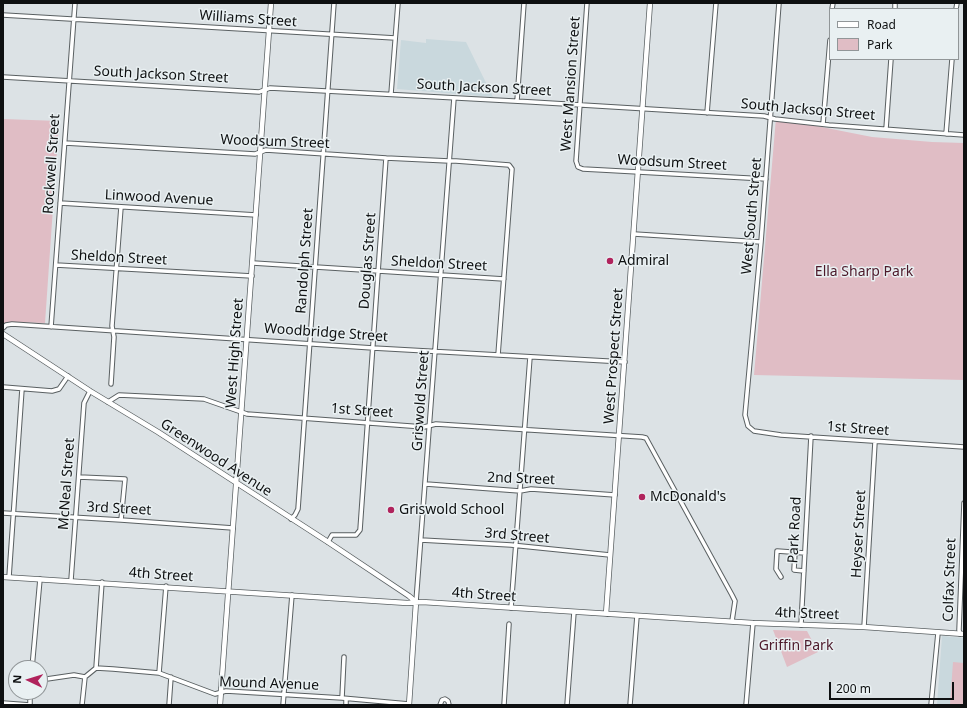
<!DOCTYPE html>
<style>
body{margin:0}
#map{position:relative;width:967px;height:708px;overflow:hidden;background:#dce2e5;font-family:"Noto Sans",sans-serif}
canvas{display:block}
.frame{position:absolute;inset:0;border:4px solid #0e1011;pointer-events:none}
.legend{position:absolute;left:829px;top:8px;width:130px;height:52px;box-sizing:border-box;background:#e9f0f2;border:1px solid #919698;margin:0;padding:5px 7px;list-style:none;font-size:12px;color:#0e1011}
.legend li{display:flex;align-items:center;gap:8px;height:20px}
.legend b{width:20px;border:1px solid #919698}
.north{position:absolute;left:8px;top:660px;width:40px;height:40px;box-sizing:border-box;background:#e9f0f2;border:1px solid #919698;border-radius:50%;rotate:274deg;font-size:11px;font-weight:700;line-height:16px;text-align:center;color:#0e1011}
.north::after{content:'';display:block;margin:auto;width:14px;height:18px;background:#b0235c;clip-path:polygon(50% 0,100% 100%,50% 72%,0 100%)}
.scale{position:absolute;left:829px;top:682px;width:125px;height:18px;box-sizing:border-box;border:2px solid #0e1011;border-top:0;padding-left:5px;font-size:12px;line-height:14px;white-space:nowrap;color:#0e1011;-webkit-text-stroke:3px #e9f0f2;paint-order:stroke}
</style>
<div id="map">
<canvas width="967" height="708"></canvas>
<div class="frame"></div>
<ul class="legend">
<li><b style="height:5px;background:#fff"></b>Road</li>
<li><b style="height:11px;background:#e0bdc5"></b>Park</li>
</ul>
<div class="north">N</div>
<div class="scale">200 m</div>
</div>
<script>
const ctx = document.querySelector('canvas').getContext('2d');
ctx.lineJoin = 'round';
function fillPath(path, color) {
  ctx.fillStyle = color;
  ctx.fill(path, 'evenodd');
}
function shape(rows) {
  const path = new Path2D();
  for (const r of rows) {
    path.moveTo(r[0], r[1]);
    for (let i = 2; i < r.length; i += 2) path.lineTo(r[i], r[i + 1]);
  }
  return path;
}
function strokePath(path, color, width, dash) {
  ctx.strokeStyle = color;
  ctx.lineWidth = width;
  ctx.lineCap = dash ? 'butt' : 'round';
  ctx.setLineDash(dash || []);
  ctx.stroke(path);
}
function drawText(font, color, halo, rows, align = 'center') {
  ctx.font = font + ' "Noto Sans",sans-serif';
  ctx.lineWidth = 3;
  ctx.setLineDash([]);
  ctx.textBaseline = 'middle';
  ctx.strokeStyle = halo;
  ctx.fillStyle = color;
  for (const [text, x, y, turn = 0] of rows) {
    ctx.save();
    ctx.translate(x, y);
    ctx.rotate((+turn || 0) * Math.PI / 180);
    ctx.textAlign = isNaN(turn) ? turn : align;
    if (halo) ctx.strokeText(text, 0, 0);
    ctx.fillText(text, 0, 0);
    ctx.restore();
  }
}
const built = shape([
 [426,39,466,42,493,97,397,89,401,40,426,43],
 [942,636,964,638,964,705,937,705]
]);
const green = shape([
 [776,118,872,137,932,142,964,143,964,380,754,375],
 [3,119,59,121,45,323,7,322,3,325],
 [773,630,807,631,818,652,787,667],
 [953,662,964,663,964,705,950,704]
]);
const minor = shape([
 [587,3,576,161,578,167,583,169,602,170,766,179],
 [779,3,761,242,745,415,748,426,754,431,781,435,964,447],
 [832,9,833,3],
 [895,9,895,3],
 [956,9,957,3],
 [3,15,395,38],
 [3,77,259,92,270,88,532,102,764,116,775,119,829,125,964,135],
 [391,94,398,3],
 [517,101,524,3],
 [707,113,716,3],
 [823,124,830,40],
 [886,129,891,59],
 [946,134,952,59],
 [65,143,255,154,266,150,386,158,449,161,456,161,509,165,512,169,498,355],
 [60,203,256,215],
 [634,234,761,242],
 [253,263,504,279],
 [56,265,252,276],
 [51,327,75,3],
 [3,328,6,325,12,324,373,348,625,362],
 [111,384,114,337,112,326,121,207],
 [3,387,52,391,59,389,68,376],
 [108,402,119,395,204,399,247,414,424,427,436,424,642,437,646,438,732,595,735,601,732,621],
 [79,477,125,479,121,520],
 [426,484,520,491,531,489,615,495],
 [3,513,121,520,233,528],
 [291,519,295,515,298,509,334,3],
 [421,540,511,545,610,555],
 [328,542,332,535,356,535,360,530,386,158],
 [795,552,794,570,804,571],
 [9,577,22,389],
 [781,577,776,569,777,551,805,553],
 [71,580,84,403,90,391],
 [416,602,454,98],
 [511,608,530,357],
 [801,625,811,436],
 [864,627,875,442],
 [960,634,959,630,964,503],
 [32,668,40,579],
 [96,668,102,582],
 [159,673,166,586],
 [40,680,74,675,85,677,96,668,113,669,159,673,215,694,226,691,342,698,409,704],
 [342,698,344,657],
 [3,703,30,705],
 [30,705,30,692],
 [82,705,85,677],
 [169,705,171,677],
 [283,705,292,595],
 [346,705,346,699],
 [440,705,442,700,445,699,448,701,449,705],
 [504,705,509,624],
 [567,705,574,612],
 [630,705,637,616],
 [746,705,753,623],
 [931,705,938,633]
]);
const tertiary = shape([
 [3,334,90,391,158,432,328,542,409,596,416,602,409,705],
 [3,577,407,603,422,602,753,623,864,627,964,634],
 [606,614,650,3],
 [220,705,271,3]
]);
const markers = [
 [610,261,4,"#b0235c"],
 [642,497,4,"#b0235c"],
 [391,510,4,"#b0235c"]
];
const streetNames = [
 ["Williams Street",248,19,4],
 ["South Jackson Street",161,75,3],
 ["West Mansion Street",571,84,-86],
 ["South Jackson Street",484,88,3],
 ["South Jackson Street",808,110,5],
 ["Woodsum Street",275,142,2],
 ["Woodsum Street",672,163,3],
 ["Rockwell Street",52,164,-86],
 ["Linwood Avenue",159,198,3],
 ["West South Street",752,216,-85],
 ["Sheldon Street",119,258,3],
 ["Randolph Street",305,261,-86],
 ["Douglas Street",368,261,-86],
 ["Sheldon Street",439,264,3],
 ["Woodbridge Street",326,333,4],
 ["West High Street",235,353,-86],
 ["West Prospect Street",614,356,-86],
 ["Griswold Street",421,401,-86],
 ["1st Street",362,411,4],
 ["1st Street",858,429,4],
 ["Greenwood Avenue",216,458,33],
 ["2nd Street",521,479,2],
 ["McNeal Street",67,484,-86],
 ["3rd Street",119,509,3],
 ["Park Road",795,530,-87],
 ["Heyser Street",859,534,-87],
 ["3rd Street",517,536,5],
 ["4th Street",161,575,4],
 ["Colfax Street",950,580,-88],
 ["4th Street",484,595,4],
 ["4th Street",807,614,2],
 ["Mound Avenue",269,684,2]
];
const poiNames = [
 ["Admiral",618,261],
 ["McDonald's",650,497],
 ["Griswold School",399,510]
];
const parkNames = [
 ["Ella Sharp Park",864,272],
 ["Griffin Park",796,646]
];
fillPath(built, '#c9d8dd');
fillPath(green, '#e0bdc5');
strokePath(minor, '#5a6062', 5.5);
strokePath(tertiary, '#5a6062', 6);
strokePath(minor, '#fff', 3.5);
strokePath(tertiary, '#fff', 4.5);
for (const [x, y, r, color] of markers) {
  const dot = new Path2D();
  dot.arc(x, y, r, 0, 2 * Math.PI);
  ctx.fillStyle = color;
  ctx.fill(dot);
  strokePath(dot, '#e9f0f2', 1.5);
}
drawText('14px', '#0e1011', '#e9f0f2', streetNames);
drawText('14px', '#0e1011', '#e9f0f2', poiNames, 'left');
drawText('14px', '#4d192a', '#e9f0f2', parkNames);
</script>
